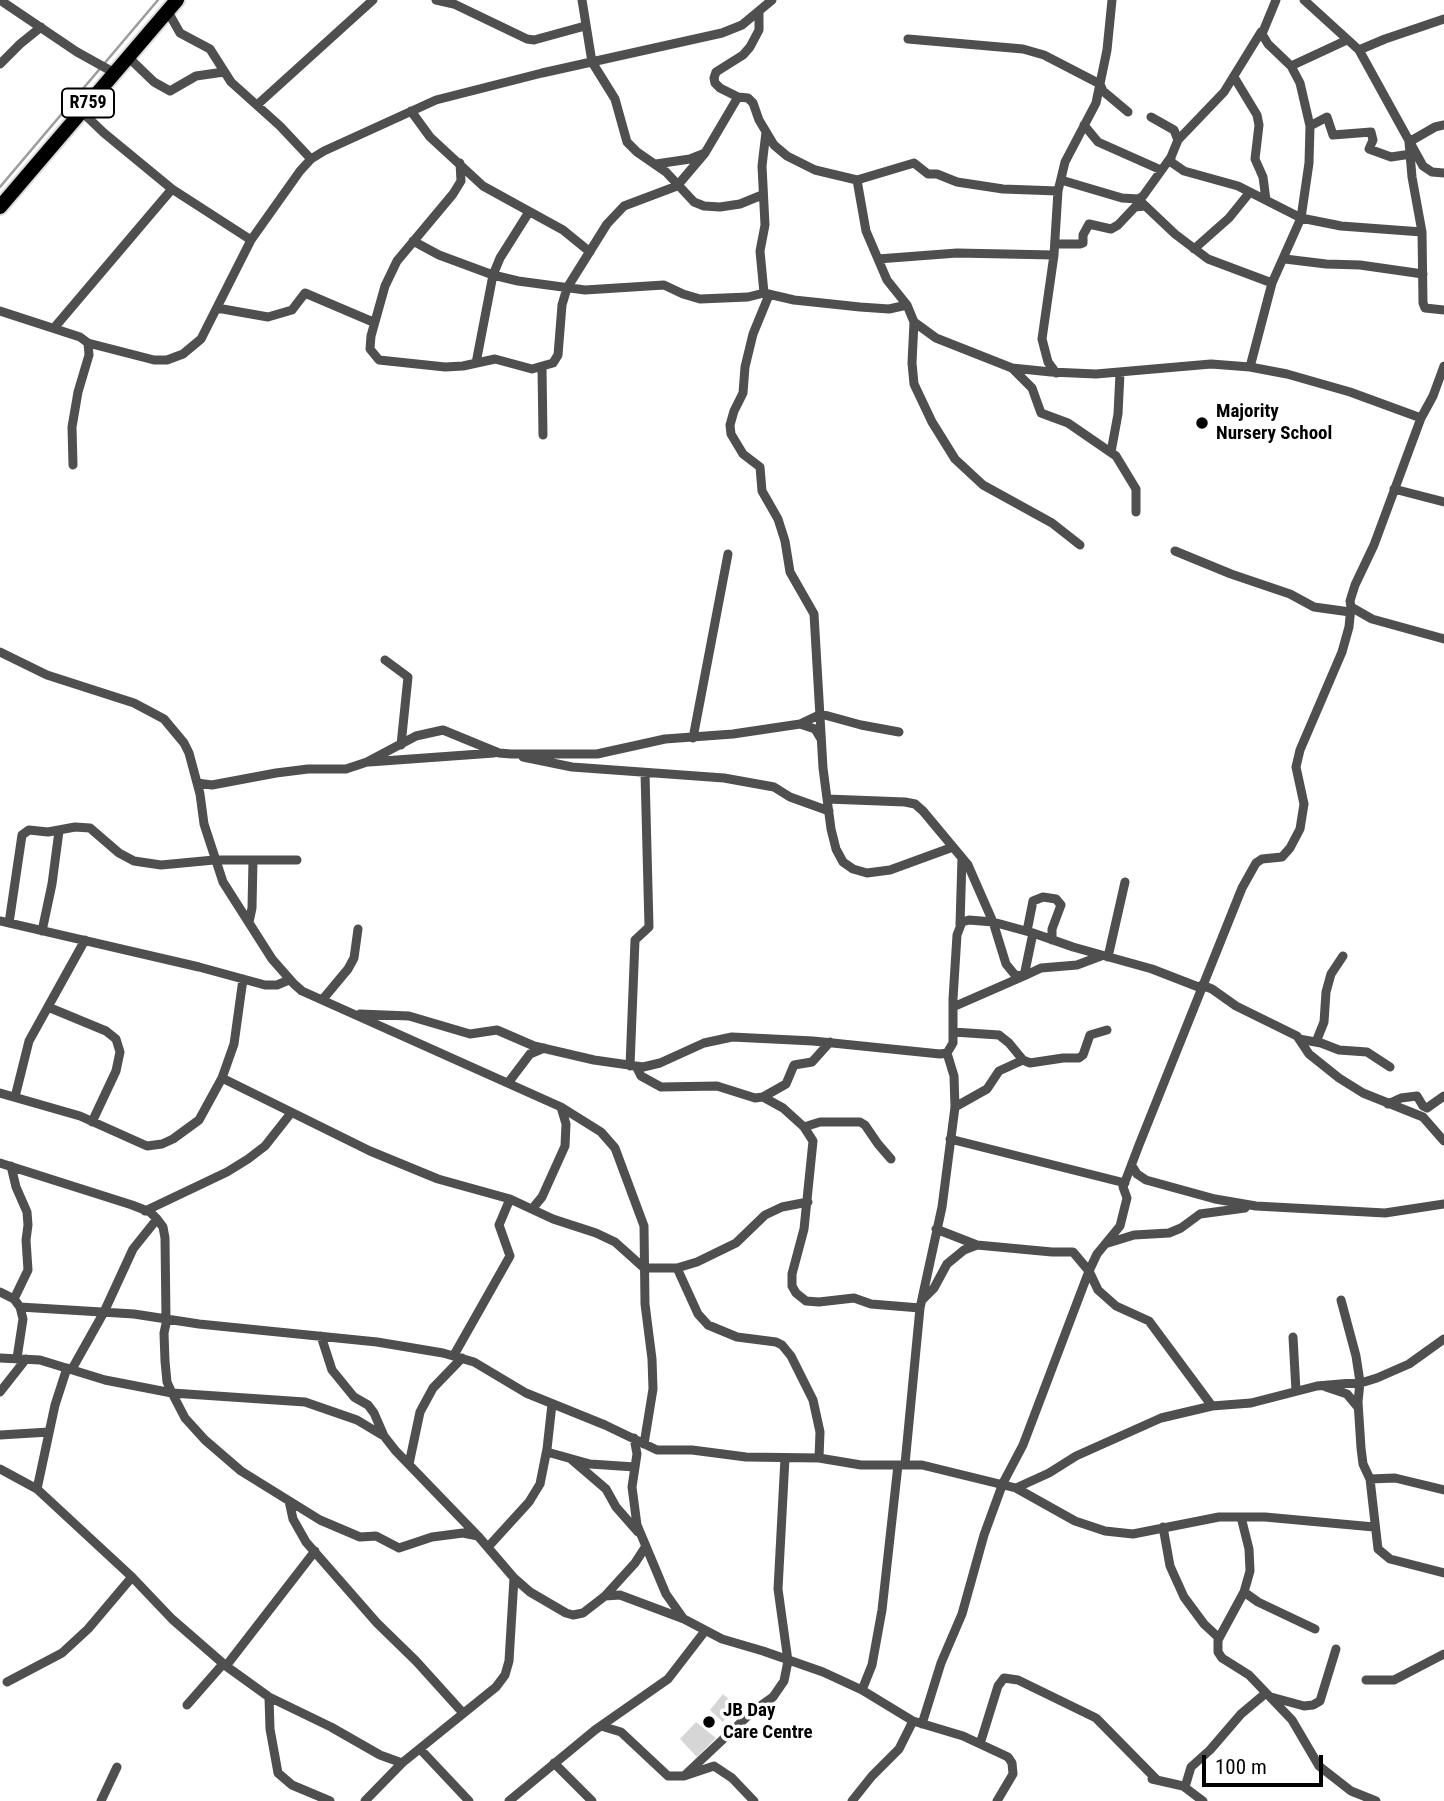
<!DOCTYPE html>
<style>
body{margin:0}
#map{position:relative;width:1444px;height:1801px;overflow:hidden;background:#fff;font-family:"Roboto Condensed",sans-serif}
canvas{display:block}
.scale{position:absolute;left:1202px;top:1755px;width:121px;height:32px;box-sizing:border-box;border:4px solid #000;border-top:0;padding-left:9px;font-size:21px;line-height:24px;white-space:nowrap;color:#000;-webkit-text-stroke:5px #fff;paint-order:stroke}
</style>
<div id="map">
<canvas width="1444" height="1801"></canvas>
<div class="scale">100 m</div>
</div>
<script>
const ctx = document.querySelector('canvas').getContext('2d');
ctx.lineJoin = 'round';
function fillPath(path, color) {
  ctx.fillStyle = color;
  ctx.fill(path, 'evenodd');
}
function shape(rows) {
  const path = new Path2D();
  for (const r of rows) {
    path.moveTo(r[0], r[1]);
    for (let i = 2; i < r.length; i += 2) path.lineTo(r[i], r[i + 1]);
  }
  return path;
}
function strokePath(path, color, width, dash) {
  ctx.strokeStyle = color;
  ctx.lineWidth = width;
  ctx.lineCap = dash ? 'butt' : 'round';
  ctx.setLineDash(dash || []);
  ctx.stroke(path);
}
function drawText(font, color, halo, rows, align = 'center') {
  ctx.font = font + ' "Roboto Condensed",sans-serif';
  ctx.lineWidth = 7;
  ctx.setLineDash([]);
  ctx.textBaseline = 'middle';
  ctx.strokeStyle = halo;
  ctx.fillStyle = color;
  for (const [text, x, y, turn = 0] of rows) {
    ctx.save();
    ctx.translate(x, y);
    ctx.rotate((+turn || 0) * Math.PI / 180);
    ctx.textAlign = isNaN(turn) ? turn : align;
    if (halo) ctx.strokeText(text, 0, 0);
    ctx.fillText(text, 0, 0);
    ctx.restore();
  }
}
const green = shape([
 [723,1694,734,1704,729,1709,732,1712,723,1722,710,1710],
 [696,1722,716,1738,697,1757,680,1739]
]);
const stream = shape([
 [0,187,158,0]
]);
const minor = shape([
 [0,0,77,52,113,72],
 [436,0,454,4,527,39,534,40,585,26],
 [582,0,592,62,615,99,627,142,637,152,666,172,694,202,704,206,720,207,740,204,762,195],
 [1304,0,1359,50,1423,166,1432,172,1444,173],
 [167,10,180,33,210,49,231,82,280,126,311,159],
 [908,39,1023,49,1044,55,1100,84,1103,91,1128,112],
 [1359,50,1385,39,1444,19],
 [127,56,154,82,170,91,196,76,224,72],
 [0,64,20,44,41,27],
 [1291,66,1347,40],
 [1234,77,1257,115,1259,125,1255,159,1263,177,1266,200],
 [738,97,720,88,715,83,714,78,716,72,743,55,750,47,759,30,759,12],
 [257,105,373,0],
 [81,111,104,133,172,189,251,240],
 [411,111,430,137,483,186,563,230,590,252],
 [1151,117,1174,130,1178,140],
 [1084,125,1098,142,1161,170],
 [1444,125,1435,127,1409,142,1412,177,1422,232,1423,303,1425,308,1444,310],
 [1310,126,1327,117,1333,135,1371,132,1373,140,1369,149,1391,157,1411,154],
 [766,132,762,166,765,225,760,251,764,293,794,300,860,307,889,309,907,305],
 [1171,157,1171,162,1184,171,1238,186,1301,218,1341,226,1422,232],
 [460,163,461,181,453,194,397,261,385,286,371,336,370,349,379,360,445,367,463,366,495,359,532,369,553,363,558,355,562,305,567,288,607,224,624,206,677,186,705,153,738,97,748,98,753,103,759,120,774,145,787,156,815,170,857,180,914,163,928,174,937,174,957,182,1003,189,1058,191],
 [656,164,690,159,705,153],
 [857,180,866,231,887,280,907,305,914,322,936,338,1012,368,1051,372,1096,374,1211,364,1250,367,1287,374,1350,392,1421,418],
 [1061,180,1122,198,1138,199,1143,196,1171,157,1178,140,1224,92,1261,32],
 [1138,199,1175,234,1208,259,1272,283],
 [413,241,439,255,493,275,518,281,585,290,664,285,683,294,700,299,748,297,764,293],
 [1055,244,1080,244,1083,243,1083,235,1089,224,1111,229,1118,225,1135,207,1145,206],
 [1194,249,1229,218,1250,192],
 [878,259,957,253,1054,255],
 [1285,259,1326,264,1360,265,1423,274],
 [769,295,753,334,745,367,743,393,734,411,730,425,731,434,743,454,760,467,762,491,778,519,785,541,790,572,814,614,823,768,831,829,836,849,843,862,853,869,867,873,890,870,953,847],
 [217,308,268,317,292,310,305,293,373,322],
 [0,311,80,337,88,343,89,355,78,392,72,427,73,465],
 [914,322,912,363,914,384,932,422,955,459,983,485,1052,523,1080,545],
 [54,328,172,189],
 [88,343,154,360,167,360,183,354,201,339,251,240,300,171,311,159,324,151,436,100,542,73,722,33,742,25,772,0],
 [476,363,493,275,500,258,529,212],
 [1444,366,1433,396,1421,418,1374,545,1355,585,1350,601,1351,607,1372,619,1444,639],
 [1250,367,1272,283,1301,218,1309,163,1310,126,1300,83,1291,66,1268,44,1262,34,1276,0],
 [542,368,543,435],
 [1012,368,1032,388,1041,413,1068,423,1116,456,1136,489,1136,512],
 [1056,373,1048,362,1042,339,1054,255,1058,191,1065,162,1096,103,1107,50,1112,0],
 [1111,452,1118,414,1120,373],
 [1394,489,1444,502],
 [1175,551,1231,574,1290,594,1314,607,1350,612],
 [0,652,47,675,134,703,164,719,184,743,189,753,200,794,204,824,223,882,272,959,294,984,302,991,561,1107,601,1132,615,1148,644,1226,645,1304,652,1359,653,1389,644,1444],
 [385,660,408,677,401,745],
 [800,724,821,714,861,725,899,732],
 [693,738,728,554],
 [523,757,572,767,724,778,774,787,790,797,829,811],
 [369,762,494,753],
 [197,783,212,785,276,773,308,769,346,769,367,762,416,736,443,730,499,753,511,754,597,754,665,739,733,734,800,724,815,729,821,739],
 [827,799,905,802,915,804,923,811,968,865,993,922,1006,964,1015,975,1024,976,1041,968,1077,965,1101,956],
 [0,921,199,967,265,985,277,985,289,980],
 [249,922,252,908,253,860],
 [9,923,22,835,29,830,48,832,75,827,90,828,119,853,134,861,161,865,214,860,297,860],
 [960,925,962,858],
 [42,931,52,884,59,831],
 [1027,931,1033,901,1043,897,1056,899,1061,905,1052,929,1052,940],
 [1108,957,1125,882],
 [1202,985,1212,989,1236,1006,1297,1036,1309,1054,1339,1078,1363,1093,1423,1117,1444,1141],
 [323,999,348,969,354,958,358,929],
 [48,1007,106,1031,116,1039,120,1052,116,1071,92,1122],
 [953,1007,1024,976,1033,933],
 [360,1014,409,1016,470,1034,497,1030,534,1046,594,1060,643,1067,660,1063,704,1043,732,1037,813,1041,940,1054,947,1053,953,1043,953,999,957,935,962,922,969,920,993,922,1033,933,1073,947,1152,969,1201,988],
 [953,1032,999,1035,1009,1043,1023,1060,1030,1063,1063,1058,1079,1058,1083,1055,1090,1035,1107,1030],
 [1299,1039,1321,1043,1339,1050,1367,1052,1390,1067],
 [1316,1042,1324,1022,1326,992,1331,974,1343,956],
 [630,1066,635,940,649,927,645,773],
 [636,1066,641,1076,661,1087,717,1086,755,1098,763,1097,786,1084,794,1065,812,1062,830,1042],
 [222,1078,370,1151,438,1179,510,1199,553,1219,596,1233,615,1242,644,1268,677,1268,697,1262,736,1243,765,1215,782,1207,808,1202],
 [508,1083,530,1054,544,1048],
 [0,1093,80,1116,147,1146,162,1144,173,1139,199,1120,222,1078,234,1044,243,979],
 [15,1097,29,1041,85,940],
 [763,1097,783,1108,804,1127,813,1141,804,1229,792,1274,792,1286,796,1293,806,1301,819,1302,854,1298,871,1304,920,1308],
 [1388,1104,1401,1098,1417,1096,1423,1106,1427,1108,1444,1096],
 [955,1107,987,1089,999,1071,1023,1060],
 [804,1127,820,1122,860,1122,865,1125,878,1144,891,1159],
 [950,1139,1125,1183],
 [0,1163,132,1205,150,1212,157,1219,163,1227,165,1238,166,1319],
 [11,1166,16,1187,27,1212,28,1225,26,1240,28,1270,14,1299],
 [1132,1166,1137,1174,1146,1180,1215,1199,1256,1206,1385,1213,1444,1204],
 [532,1209,542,1197,565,1146,566,1124,561,1107],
 [145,1211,227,1172,248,1159,265,1146,291,1113],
 [936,1229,977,1245,1052,1252,1073,1252,1089,1271,1098,1290,1116,1306,1149,1321,1212,1406],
 [1108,1243,1134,1235,1169,1233,1181,1228,1200,1214,1245,1208],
 [677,1268,698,1314,708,1325,737,1337,776,1342,782,1345,791,1356,813,1400,820,1432,819,1458],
 [0,1292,14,1299,20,1307,23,1319,17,1358],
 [923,1299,934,1288,947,1264,964,1250,977,1245],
 [1341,1300,1356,1356,1360,1382,1358,1402,1361,1448,1363,1464,1370,1479,1378,1549,1390,1559,1444,1573],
 [20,1307,134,1314,199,1324,377,1342,443,1353,474,1362,526,1393,605,1425,657,1450,692,1450,746,1457,819,1458,861,1465,922,1465,1016,1488,1075,1521,1105,1531,1133,1534,1219,1517,1265,1517,1374,1527],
 [167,1319,164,1333,165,1361,167,1382,172,1393,185,1418,205,1440,241,1471,320,1520,360,1537,376,1536,399,1548,432,1537,463,1533,478,1536],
 [321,1336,332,1370,354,1397,368,1405,374,1413,384,1436,395,1450,478,1536,514,1578,530,1592,566,1613,573,1615,583,1613,605,1596,620,1595,684,1619,722,1639,763,1651,823,1672,862,1690,913,1721,963,1736,1008,1757,1012,1763,1013,1774,997,1801],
 [1293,1337,1296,1391],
 [454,1355,510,1256,499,1225,510,1199],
 [0,1358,40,1360,105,1380,172,1393,305,1402,357,1420,382,1435],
 [72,1369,104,1312,133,1249,157,1219],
 [1326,1387,1347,1394,1357,1406],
 [0,1392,26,1359],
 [0,1435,49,1432],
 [634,1438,637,1454,632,1487,637,1525,666,1594,683,1618],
 [547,1452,590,1464,635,1467],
 [571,1459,606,1489,616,1507,638,1532],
 [409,1464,420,1412,433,1388,462,1358],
 [905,1464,920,1308,942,1207,955,1107,954,1076,947,1053],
 [0,1469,37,1489,132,1577,172,1619,226,1666,269,1697,331,1727,380,1755,402,1763],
 [1370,1479,1395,1478,1444,1490],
 [1016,1488,1049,1473,1076,1456,1161,1418,1212,1406,1251,1403,1317,1386,1364,1382,1377,1378,1409,1364,1444,1339],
 [37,1489,55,1405,67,1368],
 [289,1501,293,1519,306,1542,377,1623,416,1661,463,1713],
 [1241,1517,1249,1549,1250,1571,1244,1592,1218,1640,1218,1652,1222,1658,1249,1675,1292,1720,1319,1766,1351,1791,1376,1801],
 [1163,1527,1170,1566,1184,1597,1204,1624,1219,1638],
 [488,1547,529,1502,540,1484,547,1449,552,1404],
 [1244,1592,1258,1602,1315,1629],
 [605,1596,635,1563,646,1546],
 [226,1666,315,1551],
 [1366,1680,1394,1680,1444,1654],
 [7,1682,62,1653,88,1629,132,1577],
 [862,1690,872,1665,882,1610,898,1465],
 [269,1697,270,1729,278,1773,292,1785,330,1801],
 [1271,1697,1304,1706,1313,1705,1320,1701,1336,1649],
 [187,1705,223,1664],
 [922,1724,941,1663,962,1614,984,1535,1003,1483,1023,1445,1089,1271,1097,1254,1120,1226,1127,1198,1123,1187,1139,1145,1242,888,1256,863,1262,859,1282,857,1290,848,1300,829,1304,804,1296,767,1300,750,1342,652,1349,627,1351,607],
 [601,1726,621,1732,668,1776,684,1776,714,1766,732,1778,754,1801],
 [980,1744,998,1686,1004,1678,1018,1680,1096,1718,1157,1780],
 [420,1749,469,1801],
 [554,1763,592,1801],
 [684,1776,752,1712,773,1697,784,1681,788,1661,778,1589,785,1458],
 [1152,1779,1183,1786,1203,1801],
 [1185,1787,1191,1767,1210,1750,1241,1714,1266,1693],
 [101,1801,117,1767],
 [365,1801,402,1763,496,1687,505,1675,509,1661,514,1578],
 [509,1801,595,1730,668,1679,705,1631],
 [852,1801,872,1776,899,1749,913,1721]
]);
const primary = shape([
 [0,207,177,0]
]);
const markers = [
 [1202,423,7,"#000"],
 [709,1722,7,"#000"]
];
const shields = [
 [88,103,52]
];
const shieldNames = [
 ["R759",88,103]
];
const poiNames = [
 ["Majority",1216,412],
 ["Nursery School",1216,434],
 ["JB Day",723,1711],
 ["Care Centre",723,1733]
];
fillPath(green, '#d6d6d6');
strokePath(stream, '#9d9d9d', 2.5);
strokePath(primary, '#dbdbdb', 18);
strokePath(minor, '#4f4f4f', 9);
strokePath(primary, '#000', 14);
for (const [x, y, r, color] of markers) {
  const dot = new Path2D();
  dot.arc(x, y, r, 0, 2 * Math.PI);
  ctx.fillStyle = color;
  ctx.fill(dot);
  strokePath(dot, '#fff', 2.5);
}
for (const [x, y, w] of shields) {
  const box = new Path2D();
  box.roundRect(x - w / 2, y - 14.5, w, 29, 5);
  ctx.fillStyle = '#fff';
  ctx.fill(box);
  strokePath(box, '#000', 2);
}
drawText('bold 18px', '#000', null, shieldNames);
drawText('bold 19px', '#000', '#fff', poiNames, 'left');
</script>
